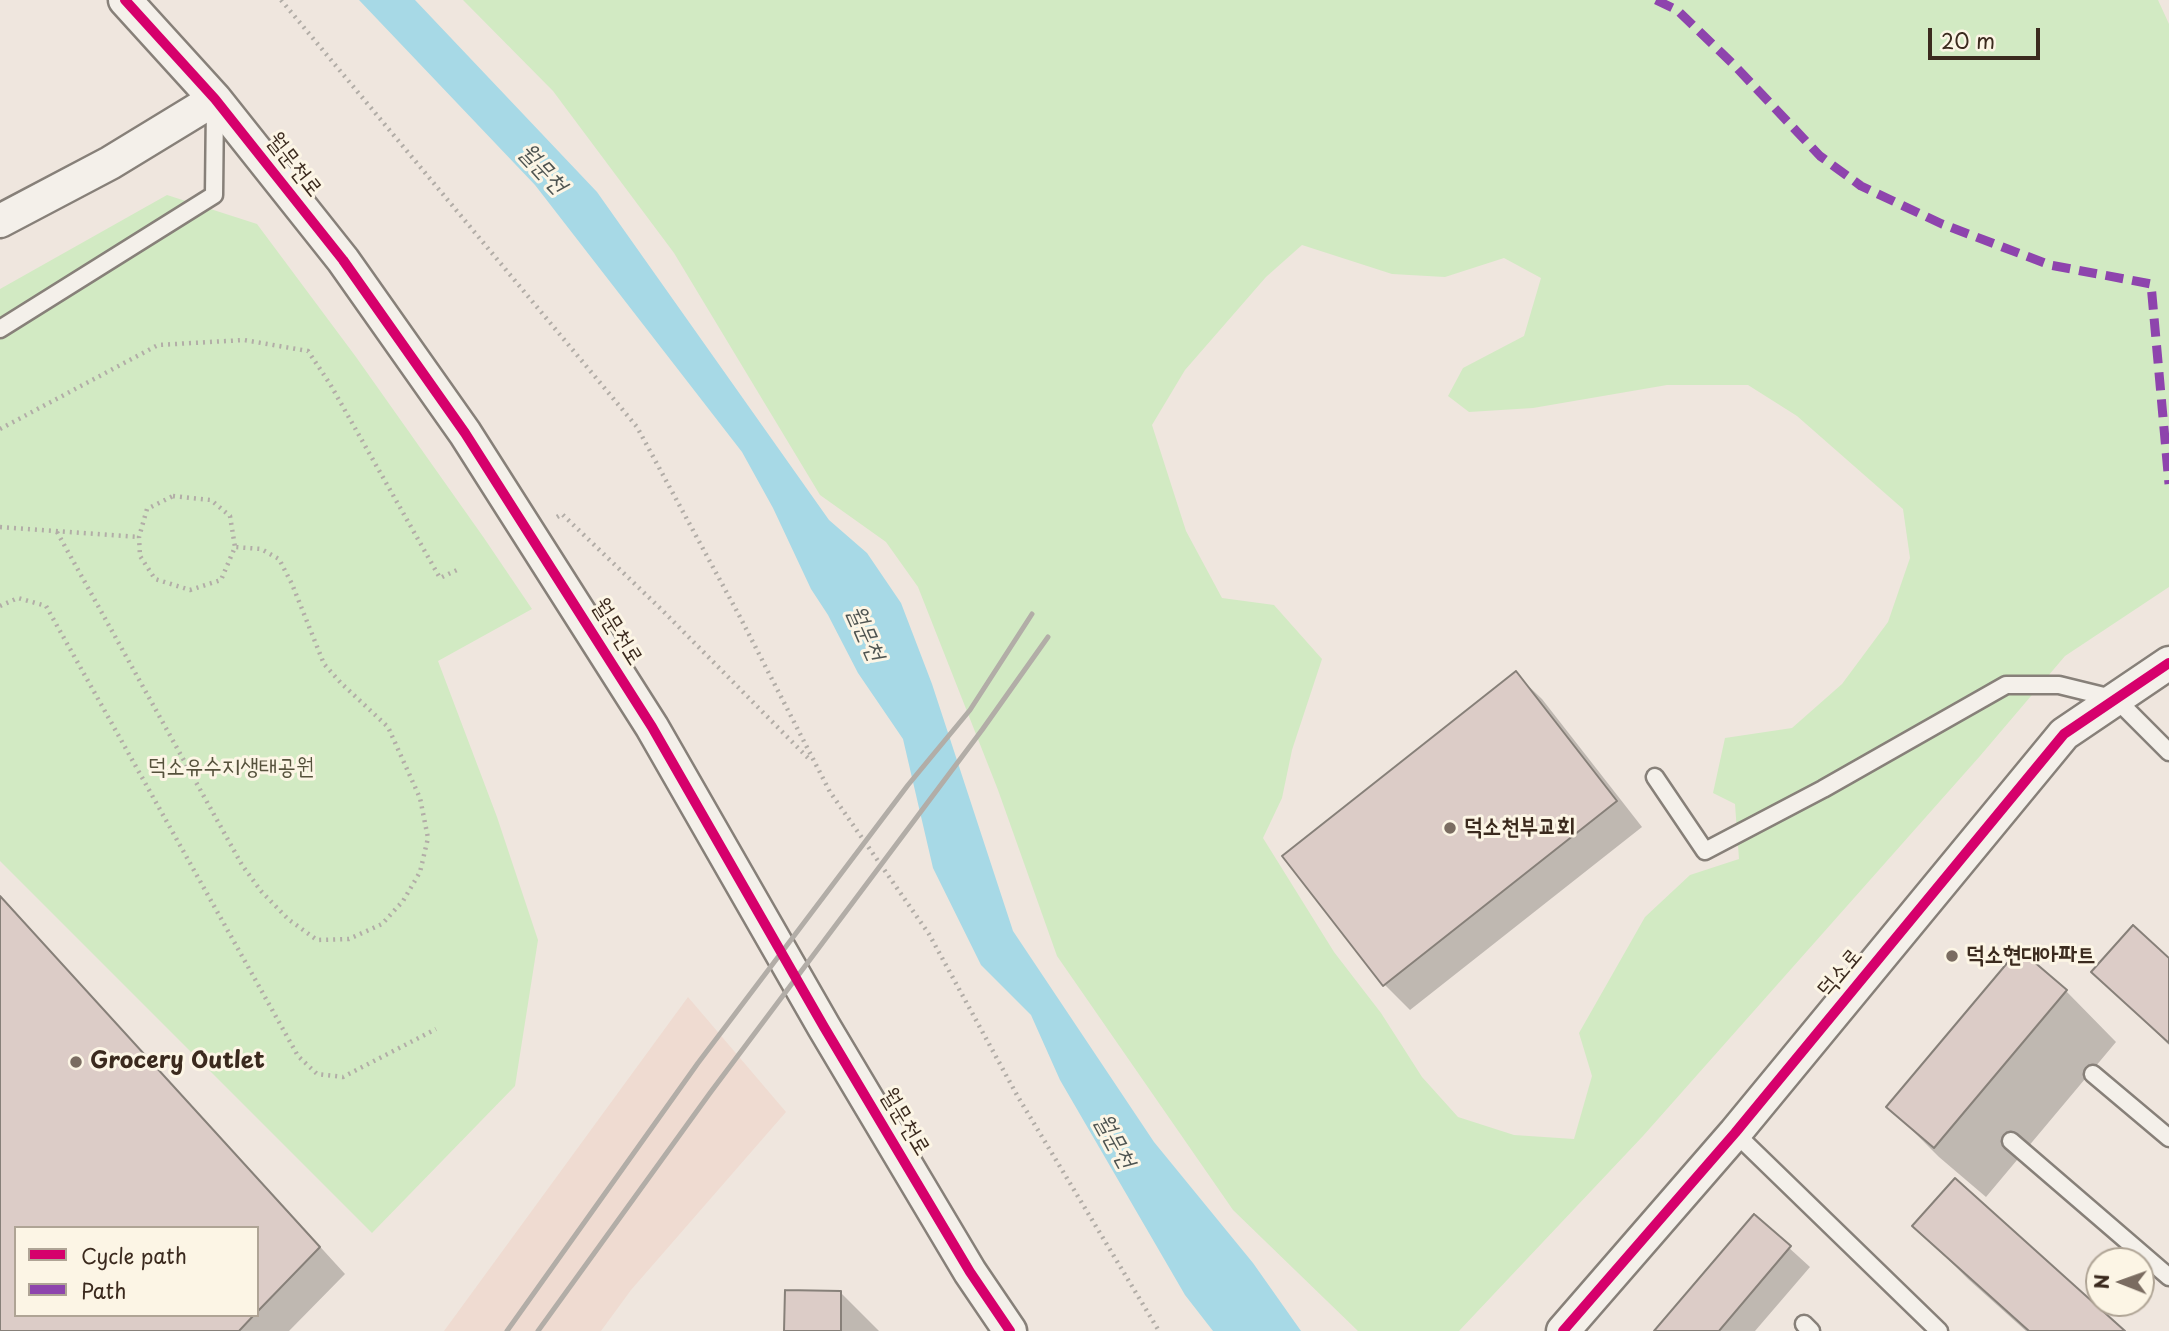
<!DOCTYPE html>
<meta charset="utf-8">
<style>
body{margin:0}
#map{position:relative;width:2169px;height:1331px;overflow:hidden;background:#efe6de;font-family:"Playpen Sans",sans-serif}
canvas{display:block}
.legend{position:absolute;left:14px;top:1226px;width:245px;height:91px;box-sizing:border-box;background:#fcf5e5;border:2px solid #afa495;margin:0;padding:9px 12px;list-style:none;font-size:21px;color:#3b2a1e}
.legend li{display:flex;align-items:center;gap:14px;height:35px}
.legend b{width:35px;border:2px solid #afa495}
.north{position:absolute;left:2085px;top:1247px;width:70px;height:70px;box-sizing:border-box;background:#fcf5e5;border:2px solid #afa495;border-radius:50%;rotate:271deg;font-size:19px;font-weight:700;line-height:28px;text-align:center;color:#3b2a1e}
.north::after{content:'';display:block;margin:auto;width:24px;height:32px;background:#7a6c61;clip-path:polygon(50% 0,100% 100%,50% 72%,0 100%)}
.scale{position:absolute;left:1928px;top:28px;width:112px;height:32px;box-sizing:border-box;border:4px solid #3b2a1e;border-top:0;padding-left:9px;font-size:21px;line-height:24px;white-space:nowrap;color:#3b2a1e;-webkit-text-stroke:5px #fcf5e5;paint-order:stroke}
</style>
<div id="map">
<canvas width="2169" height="1331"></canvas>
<ul class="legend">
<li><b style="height:9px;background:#d6006c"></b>Cycle path</li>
<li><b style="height:9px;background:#8e44ad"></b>Path</li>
</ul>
<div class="north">N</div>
<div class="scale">20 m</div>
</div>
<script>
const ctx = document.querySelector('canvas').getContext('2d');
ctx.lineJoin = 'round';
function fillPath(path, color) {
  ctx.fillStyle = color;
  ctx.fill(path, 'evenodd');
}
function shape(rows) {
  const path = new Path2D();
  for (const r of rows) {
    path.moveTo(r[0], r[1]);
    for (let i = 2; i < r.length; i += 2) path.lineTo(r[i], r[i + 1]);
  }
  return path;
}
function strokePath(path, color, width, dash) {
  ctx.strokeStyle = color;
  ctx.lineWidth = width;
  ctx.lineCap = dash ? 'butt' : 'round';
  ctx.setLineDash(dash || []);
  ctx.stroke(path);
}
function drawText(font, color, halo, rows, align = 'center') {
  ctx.font = font + ' "Playpen Sans","Poor Story",sans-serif';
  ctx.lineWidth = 6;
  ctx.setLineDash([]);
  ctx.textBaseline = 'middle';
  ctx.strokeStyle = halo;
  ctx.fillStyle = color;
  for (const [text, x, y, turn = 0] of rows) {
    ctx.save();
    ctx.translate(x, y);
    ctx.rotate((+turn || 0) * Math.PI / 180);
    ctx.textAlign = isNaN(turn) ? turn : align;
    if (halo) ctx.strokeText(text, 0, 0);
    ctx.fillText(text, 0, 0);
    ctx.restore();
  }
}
const built = shape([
 [688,997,786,1112,631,1290,601,1331,444,1331]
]);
const green = shape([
 [463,0,2158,0,2169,24,2169,587,2065,656,1980,756,1643,1136,1459,1331,1358,1331,1233,1210,1057,956,998,790,918,587,886,542,820,495,674,253,553,91],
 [1302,245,1392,274,1445,277,1504,258,1541,278,1524,336,1463,368,1448,396,1469,412,1533,408,1667,385,1748,385,1797,416,1903,509,1910,558,1888,622,1842,684,1792,728,1725,738,1713,793,1735,804,1739,859,1690,875,1645,917,1579,1033,1592,1076,1574,1139,1514,1135,1458,1117,1422,1077,1381,1013,1334,952,1263,838,1282,798,1292,750,1322,659,1274,605,1222,598,1186,531,1152,425,1185,370,1266,277],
 [167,195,257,224,356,357,484,538,532,609,438,661,497,817,538,940,515,1086,372,1233,0,861,0,289]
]);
const water = shape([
 [359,0,415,0,597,192,829,520,867,553,901,603,932,684,1013,931,1154,1142,1253,1263,1301,1331,1213,1331,1185,1295,1060,1080,1031,1015,981,965,933,868,903,739,858,673,828,615,811,589,773,508,742,452,535,185]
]);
const shadow = shape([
 [1516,674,1542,699,1642,827,1410,1010,1384,984],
 [0,896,345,1274,289,1331,0,1331],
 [16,1228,257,1228,257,1315,16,1315],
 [2169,960,2169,1045,2093,972],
 [2066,991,2116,1042,1986,1197,1939,1157,1889,1107],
 [1754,1216,1810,1267,1755,1331,1656,1331],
 [1915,1226,2123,1331,2026,1331,1968,1279],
 [841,1293,879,1331,786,1331]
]);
const building = shape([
 [1516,671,1617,801,1383,986,1282,856,1516,671],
 [0,896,320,1247,257,1312,257,1228,16,1228,16,1315,254,1315,239,1331,0,1331,0,896],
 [2133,925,2169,958,2169,1043,2091,972,2133,925],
 [2019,949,2067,990,1934,1148,1886,1107,2019,949],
 [1955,1178,2125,1331,2029,1331,1912,1226,1955,1178],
 [1754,1214,1791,1246,1719,1331,1654,1331,1754,1214],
 [785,1290,841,1291,841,1331,784,1331,785,1290]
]);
const path = shape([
 [281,0,637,427,740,617,830,792,929,934,1018,1097,1159,1331],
 [0,429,158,345,244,340,308,351,330,384,440,578,459,569],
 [173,496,211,500,230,516,235,547,221,580,190,590,155,579,140,556,139,537,147,509,173,496],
 [557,517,562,514,662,610,810,760],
 [0,527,139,537],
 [57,532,242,865,261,891,288,919,317,940,349,939,382,924,403,901,420,872,428,838,420,798,388,727,341,683,324,664,292,584,279,559,261,549,235,547],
 [0,606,18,598,46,606,298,1056,317,1074,343,1077,436,1029]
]);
const lane = shape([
 [0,329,214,195,215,105],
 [1655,777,1705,851,1823,789,2006,685,2059,685,2116,699,2169,752],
 [2093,1074,2169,1138],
 [1735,1133,1939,1331],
 [2011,1141,2169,1277],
 [1804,1324,1811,1331]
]);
const street = shape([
 [125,0,215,99,343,260,465,433,652,727,824,1027,970,1272,1010,1331],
 [0,221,110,163,215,99],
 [1563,1331,1735,1133,2064,734,2169,663]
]);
const rail = shape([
 [507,1331,698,1063,908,785,970,710,1032,614],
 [538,1331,710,1093,982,730,1048,637]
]);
const quiet = shape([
 [1656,0,1677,10,1735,66,1820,156,1861,186,1942,224,2050,265,2151,284,2169,484]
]);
const cycleway = shape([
 [125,0,215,99,343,260,465,433,652,727,824,1027,970,1272,1010,1331],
 [1563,1331,1735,1133,2064,734,2169,663]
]);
const markers = [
 [1450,828,7,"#7a6c61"],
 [1952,956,7,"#7a6c61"],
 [76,1062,7,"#7a6c61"]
];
const streetNames = [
 ["월문천로",294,165,52],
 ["월문천로",617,632,58],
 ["덕소로",1840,973,-50],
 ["월문천로",905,1122,59]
];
const parkNames = [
 ["덕소유수지생태공원",231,768]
];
const poiNames = [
 ["덕소천부교회",1464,828],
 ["덕소현대아파트",1966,956],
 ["Grocery Outlet",90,1062]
];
const waterNames = [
 ["월문천",542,169,47],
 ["월문천",865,633,66],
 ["월문천",1114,1141,61]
];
fillPath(built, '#efdbd1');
fillPath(green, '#d2eac3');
fillPath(water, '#a7d9e6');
fillPath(shadow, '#0003');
fillPath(building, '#dcccc7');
strokePath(building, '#878079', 2);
strokePath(lane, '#878079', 21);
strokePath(street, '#878079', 37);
strokePath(path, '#b2ada7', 4.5, [2, 5]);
strokePath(lane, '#f4f0ea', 16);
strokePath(street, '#f4f0ea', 32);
strokePath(rail, '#b2ada7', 5);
strokePath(quiet, '#8e44ad', 9, [18, 9]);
strokePath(cycleway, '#d6006c', 10);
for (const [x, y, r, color] of markers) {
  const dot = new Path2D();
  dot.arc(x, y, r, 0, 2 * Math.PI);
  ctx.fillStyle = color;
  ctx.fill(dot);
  strokePath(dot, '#fcf5e5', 2.5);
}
drawText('23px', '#3b2a1e', '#fcf5e5', streetNames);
drawText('23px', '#55513b', '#fcf5e5', parkNames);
drawText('bold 23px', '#3b2a1e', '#fcf5e5', poiNames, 'left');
drawText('italic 24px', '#4e5451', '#fcf5e5', waterNames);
</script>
